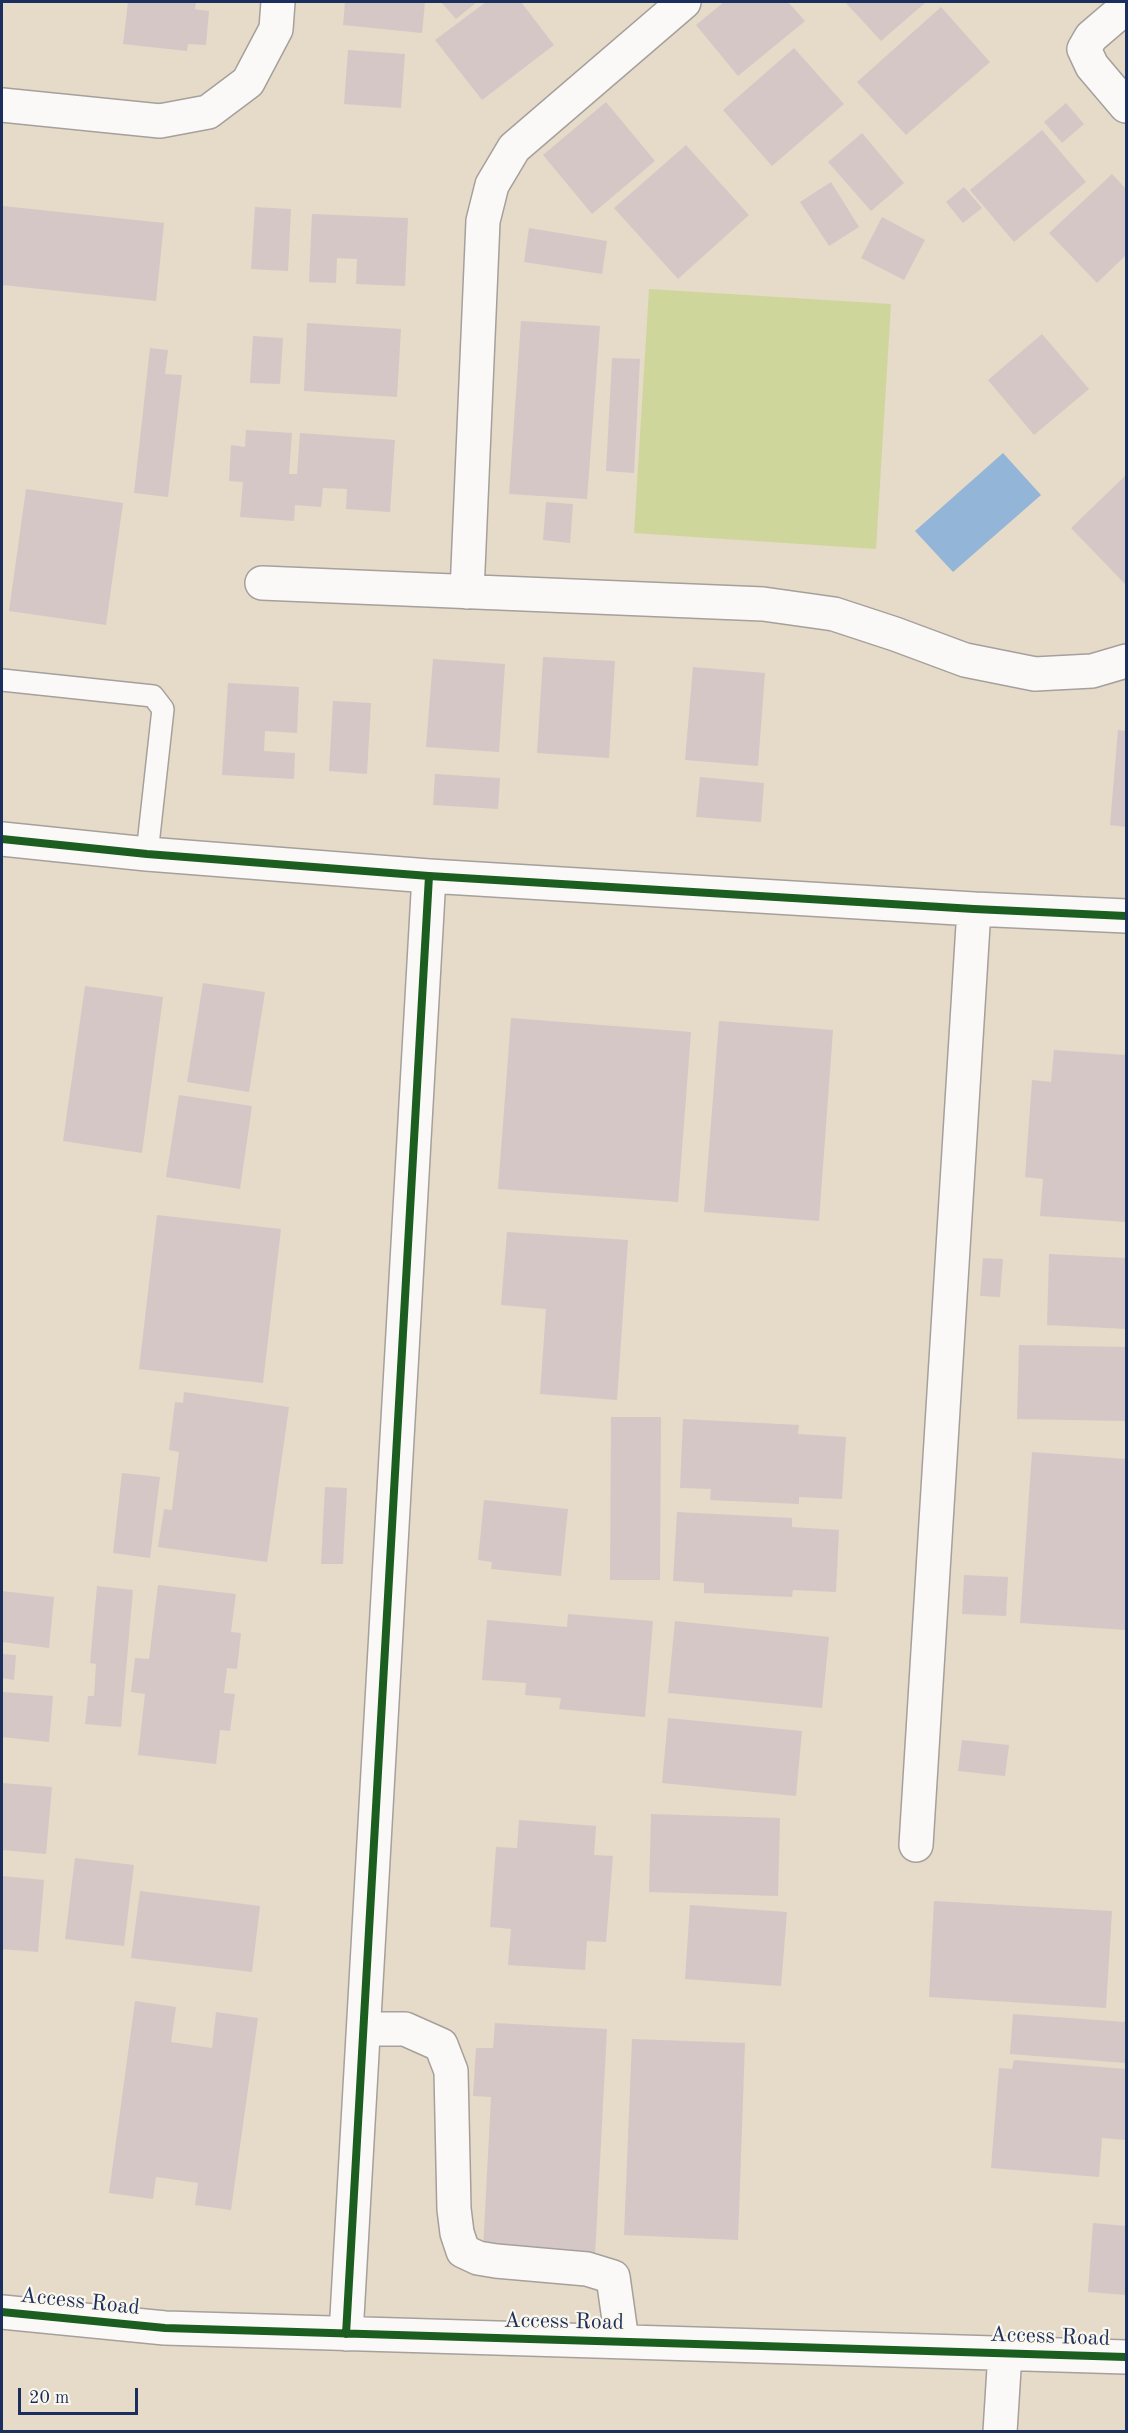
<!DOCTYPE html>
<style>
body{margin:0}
#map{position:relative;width:1128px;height:2433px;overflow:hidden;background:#e6dac9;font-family:"Old Standard TT",serif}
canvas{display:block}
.frame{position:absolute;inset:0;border:3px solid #1b2f5e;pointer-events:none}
.scale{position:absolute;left:18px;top:2388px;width:120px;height:27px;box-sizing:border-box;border:3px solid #1b2f5e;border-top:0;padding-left:8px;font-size:18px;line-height:21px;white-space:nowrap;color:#1b2f5e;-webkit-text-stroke:4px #fbf7ec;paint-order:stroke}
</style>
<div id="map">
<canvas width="1128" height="2433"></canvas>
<div class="frame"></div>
<div class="scale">20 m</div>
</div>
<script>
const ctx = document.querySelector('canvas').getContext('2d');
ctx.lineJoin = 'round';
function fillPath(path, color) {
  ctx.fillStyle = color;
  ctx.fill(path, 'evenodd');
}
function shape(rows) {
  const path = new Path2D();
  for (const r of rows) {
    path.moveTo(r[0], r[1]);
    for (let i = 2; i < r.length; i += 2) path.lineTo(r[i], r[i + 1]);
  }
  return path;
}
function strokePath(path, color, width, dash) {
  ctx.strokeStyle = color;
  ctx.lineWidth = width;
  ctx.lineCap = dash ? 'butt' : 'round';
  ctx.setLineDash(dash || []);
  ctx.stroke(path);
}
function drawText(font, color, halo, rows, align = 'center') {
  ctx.font = font + ' "Old Standard TT",serif';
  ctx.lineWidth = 4.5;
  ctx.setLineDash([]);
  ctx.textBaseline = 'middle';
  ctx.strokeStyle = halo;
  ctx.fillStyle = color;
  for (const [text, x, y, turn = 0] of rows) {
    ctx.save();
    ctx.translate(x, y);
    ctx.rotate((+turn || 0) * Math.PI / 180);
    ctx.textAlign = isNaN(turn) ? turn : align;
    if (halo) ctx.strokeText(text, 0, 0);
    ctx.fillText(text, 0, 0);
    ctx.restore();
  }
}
const green = shape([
 [649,289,891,304,876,549,634,533]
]);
const water = shape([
 [1003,453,1041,495,953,572,915,531]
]);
const building = shape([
 [128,2,196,2,195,9,209,11,206,45,188,44,187,51,123,44],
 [345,2,425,2,422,33,343,25],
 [441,2,477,2,456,19],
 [486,2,521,2,554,45,482,100,435,40],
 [724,2,788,2,805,21,738,76,696,25],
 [845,2,926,2,881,41],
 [941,7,990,62,906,135,857,82],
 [794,48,844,104,772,166,723,110],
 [348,50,405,54,401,108,344,104],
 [606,102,655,161,592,214,543,155],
 [1066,103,1084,124,1062,143,1044,122],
 [1042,130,1086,182,1014,242,970,190],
 [862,133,904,183,871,211,828,162],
 [686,145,749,215,678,279,614,208],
 [1112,174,1126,189,1126,255,1097,283,1049,233],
 [831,182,859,227,829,246,800,202],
 [964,187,982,208,963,223,946,202],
 [3,206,164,223,156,301,2,285],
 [255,207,291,209,288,271,251,269],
 [312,214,408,218,405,286,356,284,357,259,337,258,336,283,309,282],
 [882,217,925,240,904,280,861,258],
 [529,228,607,241,602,274,524,262],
 [521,321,600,326,587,499,509,494],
 [307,323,401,329,397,397,304,391],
 [1042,334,1089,389,1034,435,988,380],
 [253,336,283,338,280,384,250,383],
 [150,348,168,350,165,374,182,375,168,497,134,493],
 [612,358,640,359,634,473,606,471],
 [246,430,292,433,289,474,297,474,300,433,395,440,390,512,346,509,347,489,323,488,321,507,295,505,294,521,240,517,243,482,229,481,231,445,245,447],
 [1126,475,1126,585,1071,528],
 [26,489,123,503,106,625,9,611],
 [546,502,573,504,570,543,543,540],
 [543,657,615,661,609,758,537,753],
 [433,659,505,664,499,752,426,747],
 [693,667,765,673,758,766,685,760],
 [228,683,299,687,297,733,265,731,264,751,295,753,294,779,222,775],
 [333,701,371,703,367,774,329,771],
 [1118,730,1126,731,1126,827,1110,825],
 [435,774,500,778,498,809,433,805],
 [700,777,764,783,761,822,696,817],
 [203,983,265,992,249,1092,187,1082],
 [85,986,163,997,142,1153,63,1141],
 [511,1018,691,1032,678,1202,498,1189],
 [719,1021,833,1030,819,1221,704,1212],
 [1054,1050,1126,1055,1126,1222,1040,1216,1043,1179,1025,1177,1032,1080,1051,1082],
 [179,1095,252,1106,240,1189,166,1177],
 [157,1215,281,1229,263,1383,139,1369],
 [507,1232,628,1240,617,1400,540,1394,546,1309,501,1305],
 [1049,1254,1126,1258,1126,1329,1047,1325],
 [983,1258,1003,1259,1000,1297,980,1296],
 [1019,1345,1126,1347,1126,1421,1017,1419],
 [184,1392,289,1407,267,1562,158,1547,164,1509,172,1510,179,1452,169,1450,175,1402,183,1403],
 [611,1417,661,1417,660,1580,610,1580],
 [683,1419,799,1425,798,1434,846,1437,842,1499,799,1497,799,1504,710,1500,711,1489,680,1488],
 [1032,1452,1126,1459,1126,1630,1020,1623],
 [122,1473,160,1477,150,1558,113,1553],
 [325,1487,347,1488,343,1564,321,1564],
 [484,1500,568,1509,561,1576,491,1569,492,1562,478,1560],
 [677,1512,792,1518,792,1527,839,1530,836,1592,793,1590,792,1597,704,1593,704,1583,673,1581],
 [964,1575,1008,1577,1006,1616,962,1614],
 [158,1585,236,1594,231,1632,241,1633,237,1669,227,1668,224,1693,235,1694,230,1731,220,1730,216,1764,138,1755,145,1694,131,1692,135,1658,149,1659],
 [97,1586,133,1590,121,1727,85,1724,88,1696,94,1696,96,1664,90,1663],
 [2,1591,54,1597,49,1648,2,1642],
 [568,1614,653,1621,645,1717,559,1709,561,1698,525,1695,526,1683,482,1680,487,1620,567,1627],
 [675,1621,829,1637,822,1708,668,1693],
 [2,1654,16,1655,14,1680,2,1678],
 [2,1692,53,1696,49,1742,2,1737],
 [668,1718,802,1731,796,1796,662,1783],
 [962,1740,1009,1745,1005,1776,958,1771],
 [2,1783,52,1787,46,1854,2,1850],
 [651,1814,780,1818,778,1896,649,1892],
 [519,1820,596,1826,594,1855,613,1856,606,1942,587,1941,585,1970,508,1965,511,1929,490,1927,496,1847,517,1848],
 [75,1858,134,1865,124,1946,65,1939],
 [2,1876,44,1880,38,1952,2,1949],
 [140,1891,260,1906,252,1972,131,1958],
 [934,1901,1112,1911,1106,2008,929,1997],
 [690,1905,787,1912,781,1986,685,1979],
 [135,2001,176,2007,171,2042,212,2048,216,2012,258,2018,231,2210,195,2205,198,2183,156,2177,153,2199,109,2193],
 [1013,2014,1126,2022,1126,2063,1010,2054],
 [495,2023,607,2029,595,2256,483,2250,491,2097,473,2096,476,2048,493,2048],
 [632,2039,745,2043,738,2240,624,2235],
 [1014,2060,1126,2069,1126,2140,1102,2138,1099,2177,991,2168,999,2068,1012,2069],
 [1093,2223,1126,2226,1126,2295,1088,2292]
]);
const lane = shape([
 [2,680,153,696,163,709,147,854]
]);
const street = shape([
 [1126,7,1091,37,1084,49,1092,66,1126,106],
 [2,105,160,121,208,112,248,82,276,29,278,2],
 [262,583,763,604,834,614,895,634,965,660,1035,674,1092,671,1126,661],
 [467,592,483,221,492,185,514,148,684,2],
 [2,839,147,854,429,876,974,909,1126,916],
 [916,1845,974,909],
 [364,2029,405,2029,441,2045,451,2071,454,2209,457,2233,463,2251,478,2258,496,2261,587,2269,613,2277,622,2341],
 [2,2312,165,2328,1126,2357],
 [346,2334,429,876],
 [1000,2432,1005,2353]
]);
const cycleway = shape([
 [2,839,147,854,429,876,974,909,1126,916],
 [2,2312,165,2328,1126,2357],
 [346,2334,429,876]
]);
const streetNames = [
 ["Access Road",80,2302,6],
 ["Access Road",564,2322,1],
 ["Access Road",1050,2337,2]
];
fillPath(green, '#cfd69c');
fillPath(water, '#93b5d7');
fillPath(building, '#d5c7c6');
strokePath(lane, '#a5a09c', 24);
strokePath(street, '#a5a09c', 36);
strokePath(lane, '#fbf9f7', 21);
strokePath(street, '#fbf9f7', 33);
strokePath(cycleway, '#1b5e20', 8);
drawText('22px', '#1b2f5e', '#fbf7ec', streetNames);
</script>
